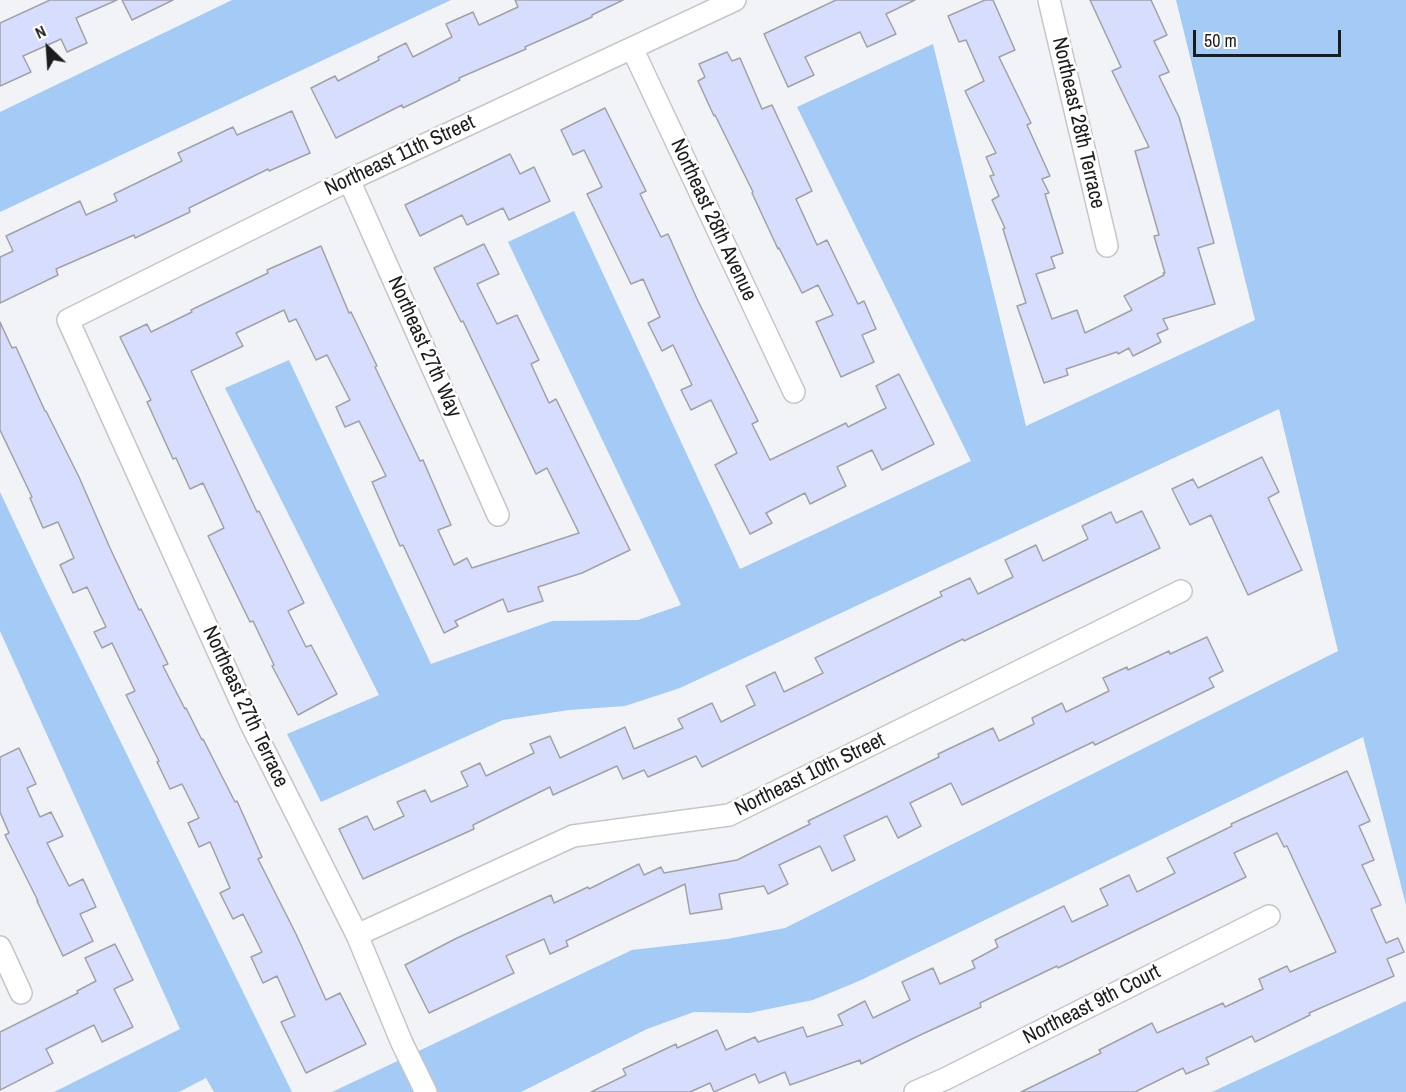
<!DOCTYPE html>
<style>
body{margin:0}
#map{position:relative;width:1406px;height:1092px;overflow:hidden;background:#f2f3f7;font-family:"Archivo Narrow",sans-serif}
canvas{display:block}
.north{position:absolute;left:18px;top:18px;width:60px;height:60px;-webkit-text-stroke:4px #fff;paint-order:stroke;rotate:335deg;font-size:16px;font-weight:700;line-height:24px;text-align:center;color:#1c1c1d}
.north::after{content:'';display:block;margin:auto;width:21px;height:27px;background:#1c1c1d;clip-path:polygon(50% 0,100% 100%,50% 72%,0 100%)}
.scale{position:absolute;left:1193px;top:30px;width:148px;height:27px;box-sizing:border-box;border:3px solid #1c1c1d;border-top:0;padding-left:8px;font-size:18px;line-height:21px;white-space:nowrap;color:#1c1c1d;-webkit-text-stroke:4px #fff;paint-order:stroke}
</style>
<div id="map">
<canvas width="1406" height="1092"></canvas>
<div class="north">N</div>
<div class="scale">50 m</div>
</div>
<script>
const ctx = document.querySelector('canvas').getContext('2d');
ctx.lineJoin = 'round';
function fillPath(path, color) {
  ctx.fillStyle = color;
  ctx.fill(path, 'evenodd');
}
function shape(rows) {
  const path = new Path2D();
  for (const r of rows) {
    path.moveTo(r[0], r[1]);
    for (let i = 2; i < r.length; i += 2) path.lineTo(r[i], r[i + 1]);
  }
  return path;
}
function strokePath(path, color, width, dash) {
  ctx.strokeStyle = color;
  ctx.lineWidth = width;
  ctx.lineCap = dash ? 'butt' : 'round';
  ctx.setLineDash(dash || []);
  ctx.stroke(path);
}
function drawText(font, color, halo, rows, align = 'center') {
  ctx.font = font + ' "Archivo Narrow",sans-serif';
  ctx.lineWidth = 5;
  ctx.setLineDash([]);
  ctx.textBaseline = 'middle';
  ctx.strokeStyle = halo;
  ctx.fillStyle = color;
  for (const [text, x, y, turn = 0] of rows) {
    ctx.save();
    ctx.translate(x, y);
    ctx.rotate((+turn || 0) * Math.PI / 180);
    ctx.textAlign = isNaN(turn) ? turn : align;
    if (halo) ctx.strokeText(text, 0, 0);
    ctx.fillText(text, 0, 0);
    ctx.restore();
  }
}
const water = shape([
 [232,0,451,0,0,212,0,112],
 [1176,0,1406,0,1406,905,1363,737,859,981,813,1000,749,1013,694,1012,647,1029,521,1092,332,1092,632,950,727,939,785,928,1338,651,1279,409,680,688,625,706,569,710,503,720,321,802,287,734,379,695,225,388,289,360,431,664,552,621,638,620,681,605,508,242,574,211,740,569,971,461,797,107,933,44,1026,426,1255,320],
 [0,492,42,581,292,1092,214,1092,206,1078,179,1092,54,1092,180,1029,0,631],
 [1406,1001,1406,1092,1212,1092]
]);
const building = shape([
 [50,0,117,0,76,18,87,43,67,52,61,39,23,56,31,72,0,86,0,23,50,0],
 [122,0,173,0,132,20,122,0],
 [515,0,623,0,592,15,592,17,525,47,526,49,459,78,460,80,403,108,402,105,336,138,311,88,335,76,338,81,379,60,378,57,406,43,413,57,452,37,446,24,473,12,479,25,518,7,515,0],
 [836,0,915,0,886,14,896,34,867,47,860,32,805,57,814,75,788,87,764,34,836,0],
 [985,0,993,0,1015,50,999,57,1031,123,1027,125,1050,176,1042,179,1049,193,1045,194,1063,253,1051,257,1055,268,1036,274,1052,319,1077,310,1085,333,1132,310,1124,296,1164,275,1163,273,1165,273,1154,236,1159,235,1135,151,1149,147,1112,71,1121,67,1090,0,1151,0,1167,35,1154,41,1169,72,1159,76,1179,117,1214,243,1198,248,1215,304,1163,319,1168,329,1157,334,1161,342,1133,356,1129,348,1118,354,1117,352,1066,369,1068,375,1044,383,1017,306,1026,303,1003,229,1005,228,992,200,999,196,990,176,994,175,986,157,996,153,965,91,984,81,966,40,959,42,948,16,985,0],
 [727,52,732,61,740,58,762,109,772,105,812,191,796,199,817,245,827,240,858,304,864,301,876,329,862,335,874,362,841,377,816,322,833,315,818,285,802,293,779,248,778,249,752,193,753,192,715,115,714,116,698,81,705,77,699,64,727,52],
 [605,108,646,191,640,194,661,237,668,234,697,299,758,421,752,424,770,460,846,423,848,427,886,408,876,386,899,374,934,444,882,470,872,450,837,467,846,486,810,504,805,493,766,513,772,523,750,534,715,465,737,453,711,400,691,410,681,390,692,385,673,345,662,351,648,323,660,317,643,279,631,284,587,194,602,187,584,150,573,155,561,130,605,108],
 [292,111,310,153,269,171,268,169,189,208,190,212,135,238,134,235,56,269,58,275,0,303,0,257,13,251,6,236,80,201,86,215,117,201,114,194,182,161,178,153,233,127,237,135,292,111],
 [510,154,520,174,534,167,550,201,509,220,503,208,467,225,462,215,420,236,405,205,510,154],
 [484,244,499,274,477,284,497,324,517,315,539,360,531,364,549,403,556,399,630,550,582,573,538,587,543,601,508,612,503,599,455,621,458,626,444,633,403,545,400,546,372,482,386,476,359,421,345,427,336,407,350,400,327,355,316,360,296,319,289,322,284,310,236,333,243,346,191,371,257,512,259,511,304,603,288,611,306,647,311,645,337,694,298,715,272,666,274,665,253,621,250,622,208,536,224,528,203,483,190,489,176,458,173,459,147,402,151,400,120,337,147,324,151,332,192,312,191,310,268,273,267,270,321,246,349,313,351,312,377,366,375,367,420,461,423,460,451,525,438,530,454,565,467,558,472,568,579,533,547,468,536,474,463,321,461,322,434,268,484,244],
 [0,322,12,348,16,347,45,411,46,411,79,477,110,548,139,610,141,609,168,664,163,666,185,709,186,708,202,740,203,739,235,802,237,801,262,857,258,859,296,934,326,1000,340,993,366,1044,306,1073,281,1022,295,1016,277,976,263,983,251,957,262,952,243,914,233,919,220,893,230,888,210,842,199,847,188,823,199,818,182,784,170,789,157,762,159,761,126,695,135,691,112,643,102,648,94,632,106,627,87,587,73,593,60,565,74,558,58,522,43,528,30,498,32,497,0,430,0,322],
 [1262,457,1279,492,1268,498,1302,570,1248,595,1211,515,1190,525,1172,489,1193,479,1198,488,1262,457],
 [1142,511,1160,548,964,641,963,639,702,767,696,756,648,777,644,770,623,779,617,766,553,795,550,787,473,825,474,829,363,879,339,829,367,816,374,830,404,816,397,802,425,790,431,802,468,786,461,772,480,763,486,776,534,753,530,744,550,736,560,758,625,727,634,749,683,728,678,719,712,703,721,722,755,705,746,686,775,672,784,692,823,673,815,658,942,596,940,592,970,578,978,594,1013,577,1005,560,1036,545,1043,561,1088,539,1082,526,1111,512,1116,523,1142,511],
 [1207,637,1223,671,1209,678,1214,687,1095,745,1093,742,962,805,951,783,910,803,921,826,898,838,887,816,844,836,855,860,832,871,820,846,779,865,788,884,768,894,764,886,719,894,722,909,690,914,685,884,566,941,568,946,550,954,544,939,506,956,514,973,429,1013,405,965,455,939,551,895,554,903,588,887,589,889,639,864,644,875,661,867,664,873,737,860,810,824,808,821,874,789,939,757,938,754,993,728,999,741,1034,724,1032,718,1062,703,1066,712,1109,691,1103,678,1127,667,1128,670,1169,651,1170,654,1207,637],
 [19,748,36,784,27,788,40,817,51,812,63,836,47,843,69,886,83,879,96,907,80,914,93,941,63,956,37,901,38,901,5,835,9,833,0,812,0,757,19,748],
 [1347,771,1370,821,1359,826,1374,860,1362,865,1381,905,1371,909,1386,943,1398,938,1404,952,1387,959,1394,976,1309,1013,1310,1015,1255,1042,1252,1036,1206,1058,1209,1064,1186,1074,1183,1068,1135,1092,1021,1092,1101,1053,1099,1050,1152,1023,1157,1033,1223,1003,1225,1007,1263,989,1259,979,1287,966,1290,972,1336,952,1287,846,1284,847,1277,833,1234,853,1246,877,1058,968,1057,966,980,1003,981,1007,916,1037,861,1064,860,1060,790,1085,785,1072,759,1083,755,1074,714,1092,710,1083,690,1092,591,1092,626,1075,623,1069,676,1044,677,1048,717,1030,726,1050,755,1037,758,1042,803,1027,807,1037,843,1025,838,1015,865,1001,873,1018,910,1000,902,982,933,968,940,984,975,968,972,961,998,947,995,940,1064,906,1072,922,1108,905,1100,889,1129,875,1137,892,1175,873,1167,858,1232,826,1231,824,1347,771],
 [115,944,133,980,114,989,133,1027,102,1042,94,1025,46,1049,53,1063,0,1090,0,1032,78,993,77,991,96,981,85,958,115,944]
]);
const street = shape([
 [1049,0,1107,246],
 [632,48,794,392],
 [349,180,498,515],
 [357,935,573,836,729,815,1181,591],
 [0,947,21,993],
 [426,1092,402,1043,357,935,250,722,68,320,349,180,735,0],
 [915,1092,945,1079,1269,916]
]);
const streetNames = [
 ["Northeast 28th Terrace",1078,123,77],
 ["Northeast 11th Street",400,156,-25],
 ["Northeast 28th Avenue",713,220,65],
 ["Northeast 27th Way",424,347,66],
 ["Northeast 27th Terrace",245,707,65],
 ["Northeast 10th Street",810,775,-26],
 ["Northeast 9th Court",1092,1005,-27]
];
fillPath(water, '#a3cbf6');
fillPath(building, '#d7ddfd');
strokePath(building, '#a1a2a5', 1.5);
strokePath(street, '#c5c6c9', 24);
strokePath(street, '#fff', 21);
drawText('21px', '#1c1c1d', '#fff', streetNames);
</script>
